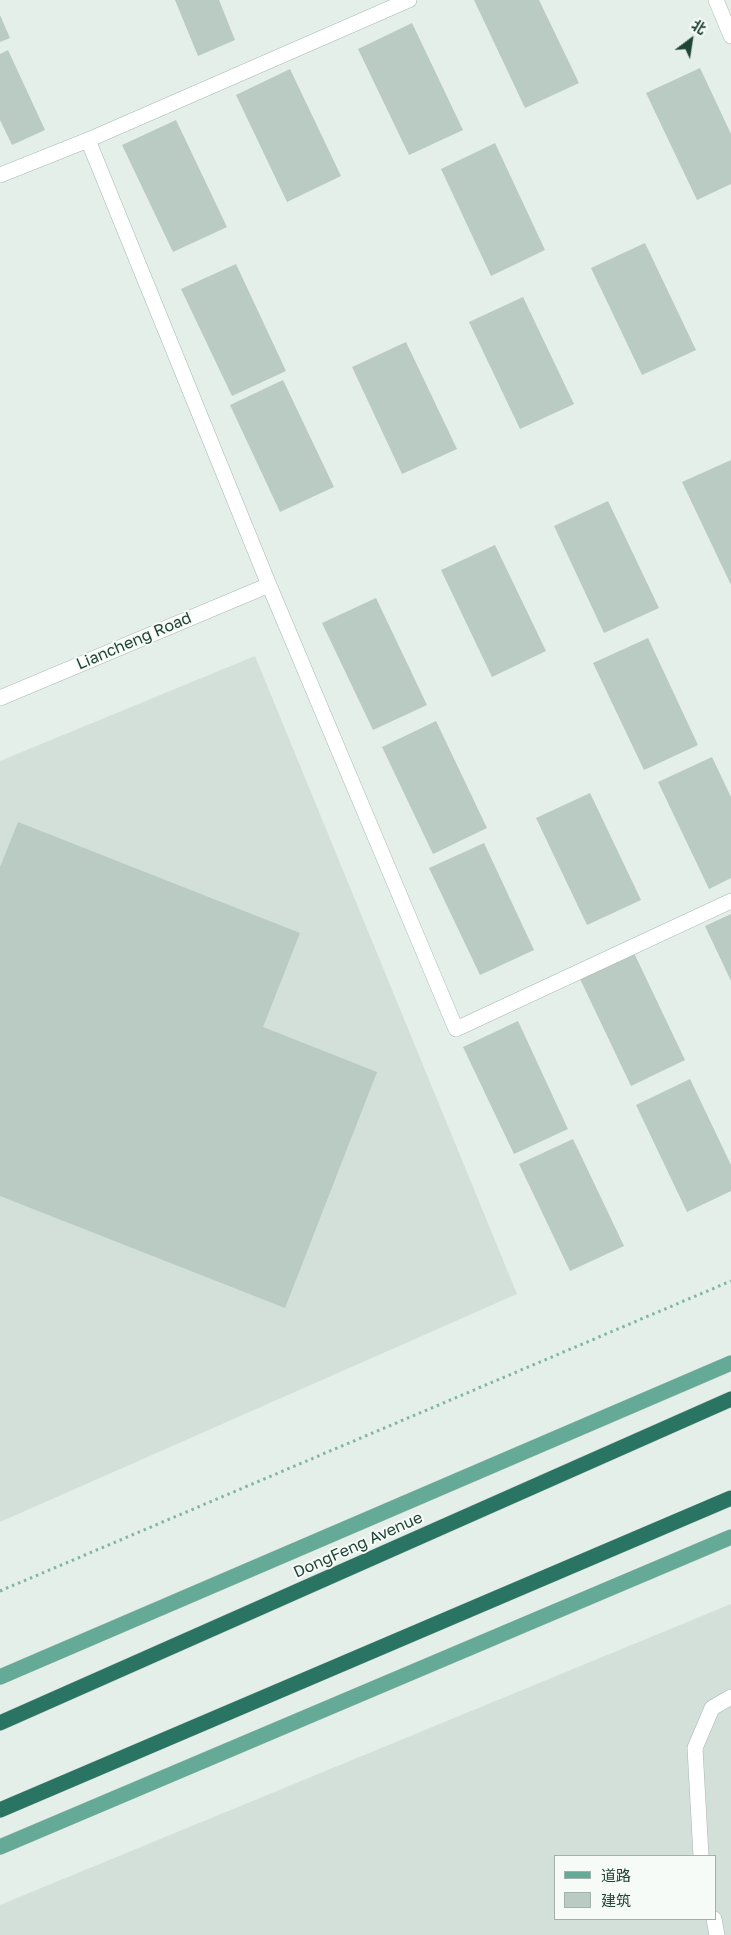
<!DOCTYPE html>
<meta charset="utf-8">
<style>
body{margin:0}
#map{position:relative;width:731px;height:1935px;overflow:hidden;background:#e4efea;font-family:"Golos Text","Noto Sans SC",sans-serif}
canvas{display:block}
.legend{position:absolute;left:554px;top:1855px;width:162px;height:65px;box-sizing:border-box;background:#f6fbf8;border:1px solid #a1b2ac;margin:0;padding:6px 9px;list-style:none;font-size:15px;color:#214439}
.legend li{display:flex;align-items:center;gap:10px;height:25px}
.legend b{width:25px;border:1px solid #a1b2ac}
.north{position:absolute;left:666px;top:15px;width:50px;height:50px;-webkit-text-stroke:4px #f6fbf8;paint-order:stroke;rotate:31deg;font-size:14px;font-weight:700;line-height:20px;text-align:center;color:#214439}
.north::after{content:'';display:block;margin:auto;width:18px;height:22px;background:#214439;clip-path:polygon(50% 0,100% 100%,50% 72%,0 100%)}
</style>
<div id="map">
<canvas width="731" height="1935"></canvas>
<ul class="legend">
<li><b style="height:6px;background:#64aa96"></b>道路</li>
<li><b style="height:14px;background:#b9cbc3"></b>建筑</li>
</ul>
<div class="north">北</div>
</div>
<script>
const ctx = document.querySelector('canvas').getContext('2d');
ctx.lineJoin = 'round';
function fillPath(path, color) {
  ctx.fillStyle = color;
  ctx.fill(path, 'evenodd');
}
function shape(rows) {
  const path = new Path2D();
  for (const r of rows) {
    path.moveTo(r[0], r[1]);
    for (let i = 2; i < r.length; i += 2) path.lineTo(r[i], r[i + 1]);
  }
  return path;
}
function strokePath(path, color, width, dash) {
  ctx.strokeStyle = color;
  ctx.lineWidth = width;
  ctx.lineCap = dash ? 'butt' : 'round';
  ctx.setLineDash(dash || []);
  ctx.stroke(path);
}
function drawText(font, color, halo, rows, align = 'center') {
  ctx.font = font + ' "Golos Text",sans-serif';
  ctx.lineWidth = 4;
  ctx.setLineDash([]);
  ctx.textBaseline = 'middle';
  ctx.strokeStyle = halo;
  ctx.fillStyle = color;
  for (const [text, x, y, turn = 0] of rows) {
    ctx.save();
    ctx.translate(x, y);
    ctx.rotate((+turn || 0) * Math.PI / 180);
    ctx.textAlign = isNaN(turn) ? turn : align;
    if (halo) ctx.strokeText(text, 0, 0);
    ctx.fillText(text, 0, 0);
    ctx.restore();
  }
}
const built = shape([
 [255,656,517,1294,0,1522,0,761],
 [731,1604,731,1935,0,1935,0,1905],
 [555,1856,715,1856,715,1919,555,1919]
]);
const building = shape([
 [175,0,219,0,235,40,198,56],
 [474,0,539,0,579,83,525,108],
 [0,15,10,38,0,42],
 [412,23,463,130,409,155,358,49],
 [8,50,45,130,12,145,0,120,0,54],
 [700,68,731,134,731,184,697,200,646,93],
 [290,69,341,176,287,202,236,95],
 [176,120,227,227,173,252,122,145],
 [495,143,545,250,491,276,441,169],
 [645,243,696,350,642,375,591,268],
 [236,264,286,371,232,396,181,289],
 [523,297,574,404,520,429,469,322],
 [406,342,457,449,402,474,352,367],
 [283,380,334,487,280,512,230,405],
 [731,460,731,585,682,482],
 [608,501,659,608,604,633,554,526],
 [495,545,546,651,492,677,441,570],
 [376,598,427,705,373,730,322,623],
 [648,638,698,745,644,770,593,663],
 [436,721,487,828,433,854,382,747],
 [712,757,731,797,731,878,709,889,658,782],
 [590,793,641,900,587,925,536,818],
 [18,822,300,933,263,1027,377,1072,285,1308,0,1196,0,867],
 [484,843,534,950,480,975,429,868],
 [731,914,731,981,705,926],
 [634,953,685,1060,631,1086,580,979],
 [518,1021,568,1129,514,1154,463,1047],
 [690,1079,731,1165,731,1191,687,1212,636,1105],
 [573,1139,624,1246,570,1271,519,1164]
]);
const path = shape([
 [0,1591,731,1281]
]);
const street = shape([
 [716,0,731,36],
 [88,140,269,585,456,1029,731,901],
 [0,175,88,140,409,0],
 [0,698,269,585],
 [701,1856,695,1748,712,1708,731,1697],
 [714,1919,717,1935]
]);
const primary = shape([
 [0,1677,731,1363],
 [0,1847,731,1537]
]);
const highway = shape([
 [0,1723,731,1399],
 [0,1810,731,1498]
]);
const streetNames = [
 ["Liancheng Road",134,641,-23],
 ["DongFeng Avenue",358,1545,-24]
];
fillPath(built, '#d2e0d9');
fillPath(building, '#b9cbc3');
strokePath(street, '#a6b8b1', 16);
strokePath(primary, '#c1cbc8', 16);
strokePath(highway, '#c1cbc8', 16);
strokePath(path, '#81b6a4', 3, [2.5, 4]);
strokePath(street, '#fff', 15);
strokePath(primary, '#64aa96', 15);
strokePath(highway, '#297462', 15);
drawText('16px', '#214439', '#f6fbf8', streetNames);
</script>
